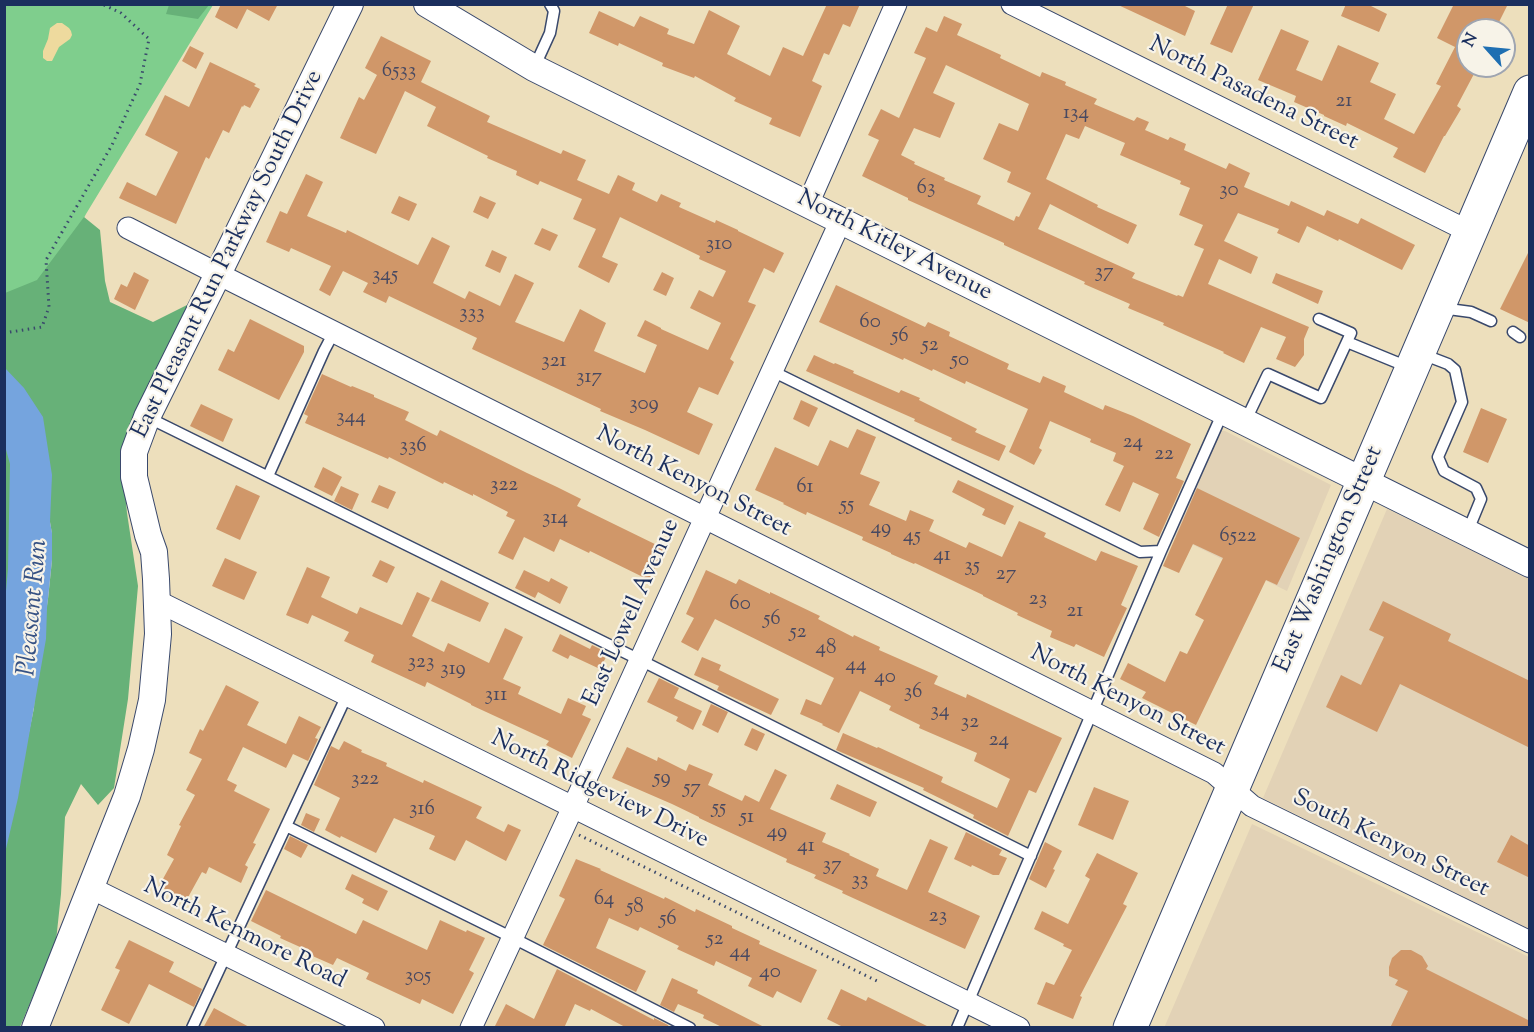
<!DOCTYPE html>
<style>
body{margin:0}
#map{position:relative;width:1534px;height:1032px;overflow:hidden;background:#eddfbc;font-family:"Sorts Mill Goudy",serif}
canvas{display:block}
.frame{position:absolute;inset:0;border:6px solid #1b2f5e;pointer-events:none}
.north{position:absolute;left:1456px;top:18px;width:60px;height:60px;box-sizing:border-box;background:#f7f3e8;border:2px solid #9fa5b1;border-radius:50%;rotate:297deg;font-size:16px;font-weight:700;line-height:24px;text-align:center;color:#1b2f5e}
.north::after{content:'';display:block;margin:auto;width:21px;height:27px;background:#1f6fb2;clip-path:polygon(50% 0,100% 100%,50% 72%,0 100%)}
</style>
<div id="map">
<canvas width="1534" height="1032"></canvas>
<div class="frame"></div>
<div class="north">N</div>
</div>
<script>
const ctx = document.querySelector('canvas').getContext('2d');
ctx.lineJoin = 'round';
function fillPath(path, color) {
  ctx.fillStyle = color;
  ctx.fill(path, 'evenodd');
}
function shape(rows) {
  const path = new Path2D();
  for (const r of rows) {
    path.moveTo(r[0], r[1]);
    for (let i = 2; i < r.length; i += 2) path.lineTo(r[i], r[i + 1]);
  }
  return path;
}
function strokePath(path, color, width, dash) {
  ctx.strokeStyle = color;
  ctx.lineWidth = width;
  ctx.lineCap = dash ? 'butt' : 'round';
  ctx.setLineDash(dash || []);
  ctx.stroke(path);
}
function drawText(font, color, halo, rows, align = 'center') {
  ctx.font = font + ' "Sorts Mill Goudy",serif';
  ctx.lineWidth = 4.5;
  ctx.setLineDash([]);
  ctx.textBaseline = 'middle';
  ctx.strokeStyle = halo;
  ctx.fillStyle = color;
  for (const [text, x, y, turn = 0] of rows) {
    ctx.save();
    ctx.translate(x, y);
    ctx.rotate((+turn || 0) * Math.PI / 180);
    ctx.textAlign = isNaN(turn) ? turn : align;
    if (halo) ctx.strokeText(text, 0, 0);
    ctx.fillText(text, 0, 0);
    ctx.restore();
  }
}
const built = shape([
 [1215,430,1225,431,1331,485,1287,591,1169,533],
 [1387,509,1529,578,1529,929,1263,798],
 [1252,824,1529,957,1529,1027,1164,1028]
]);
const green = shape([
 [5,5,213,5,86,214,5,373]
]);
const forest = shape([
 [169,5,169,4,209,5,198,19,166,14],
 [84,217,100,230,105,281,110,302,153,322,189,304,121,451,127,513,138,586,128,699,114,788,98,805,81,784,65,817,61,894,56,941,20,1027,5,1028,5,826,28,737,34,708,35,686,48,599,52,560,52,534,48,510,5,376,5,293,37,280],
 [5,425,17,486,5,696]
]);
const sand = shape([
 [57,23,62,23,69,28,71,31,72,35,70,39,59,47,52,61,47,61,43,58,43,51,48,39,50,28]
]);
const water = shape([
 [5,368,24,388,43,417,52,475,50,522,52,533,52,560,47,608,46,639,18,798,5,853,4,613,8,569,10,464,5,446]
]);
const building = shape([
 [221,4,278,4,269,21,247,9,237,29,215,17],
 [827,4,860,4,850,27,843,24,829,55,824,53,812,81,822,86,800,137,769,124,772,118,734,101,736,98,695,76,694,78,662,66,663,63,619,43,618,46,589,33,599,11,634,27,640,16,669,29,667,34,694,44,709,10,740,26,727,54,770,76,783,47,803,56],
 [1116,4,1181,4,1195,11,1185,36],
 [1228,4,1254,4,1232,53,1210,44],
 [1346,4,1367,4,1387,14,1379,32,1341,16],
 [1454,4,1508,4,1495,30,1468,30,1468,68,1475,72,1457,106,1461,109,1445,136,1444,136,1425,173,1393,157,1398,148,1347,123,1346,126,1324,116,1324,115,1294,102,1296,96,1258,80,1281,29,1309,41,1296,70,1322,81,1338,45,1379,63,1370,82,1396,94,1384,119,1414,134,1441,86,1436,84,1455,47,1437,38],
 [944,16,962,24,957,35,1001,55,1000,58,1040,77,1042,72,1066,82,1065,85,1097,99,1094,104,1134,121,1137,117,1149,122,1145,130,1168,140,1170,137,1186,144,1184,150,1226,169,1229,163,1250,173,1244,187,1289,206,1291,201,1324,216,1327,210,1358,224,1361,218,1415,245,1402,270,1339,239,1338,241,1307,226,1299,243,1277,233,1279,229,1238,213,1224,241,1258,257,1251,274,1219,259,1208,284,1309,327,1304,339,1304,355,1295,367,1276,359,1286,337,1261,327,1244,363,1223,353,1224,352,1163,325,1164,323,1128,308,1130,304,1084,284,1085,282,1004,245,1004,243,908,200,908,198,862,176,879,140,868,135,881,109,899,118,926,58,914,53,926,27,937,32],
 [946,65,1029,104,1018,131,999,123,983,159,1011,172,1007,182,1031,193,1019,217,1016,216,1014,221,977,204,981,196,944,180,945,178,914,164,915,162,901,155,914,128,940,138,955,103,933,93],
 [1085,126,1125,143,1120,155,1181,181,1180,184,1190,188,1179,215,1203,225,1194,245,1204,249,1183,297,1178,295,1177,296,1132,278,1135,273,1038,229,1050,204,1128,244,1137,225,1097,207,1098,205,1046,179,1066,134,1079,139],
 [381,36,431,61,421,82,490,116,487,122,561,154,563,150,586,160,577,180,609,194,618,175,635,183,632,190,657,202,661,194,681,203,679,207,715,223,716,220,738,230,738,231,784,253,774,273,764,268,748,302,756,305,730,359,734,362,718,395,699,387,687,412,713,424,699,455,645,430,600,411,601,409,472,349,477,338,389,296,386,303,363,292,368,283,343,271,330,296,319,290,331,266,291,248,289,252,266,242,280,211,287,214,306,174,323,182,307,216,346,233,347,230,418,265,432,237,450,246,433,283,465,299,469,291,500,306,515,274,534,283,515,322,564,342,580,309,606,323,594,351,645,373,657,345,637,336,645,320,661,328,661,329,708,350,721,323,690,308,699,290,713,297,726,271,699,259,700,256,620,217,602,257,618,264,609,283,578,267,596,229,573,219,582,199,540,181,538,185,516,175,517,171,487,158,488,156,427,126,436,107,405,91,376,154,340,138,359,97,364,100,377,75,365,68],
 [190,46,204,53,196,69,182,61],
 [210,62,256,84,254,86,260,89,250,108,244,105,243,107,242,106,229,133,223,130,209,159,206,157,176,224,119,198,127,182,156,196,178,152,145,135,165,95,189,107],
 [399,196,417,204,409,221,391,213],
 [480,196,496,203,488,219,473,212],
 [542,228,558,235,550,251,534,244],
 [1530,249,1530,323,1500,309],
 [492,250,507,257,500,273,485,266],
 [134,272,149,280,135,310,114,299,121,284,127,287],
 [662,272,674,278,666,296,653,290],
 [1276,273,1323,291,1318,304,1272,283],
 [836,285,925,327,928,322,950,332,949,336,1009,364,1007,369,1040,383,1043,376,1066,386,1064,392,1103,410,1105,405,1133,416,1191,444,1176,478,1184,481,1159,537,1143,529,1159,494,1133,482,1120,512,1105,505,1124,466,1113,461,1116,453,1090,442,1091,439,1050,421,1039,448,1042,450,1034,465,1009,452,1028,409,966,381,965,384,933,369,932,371,904,358,903,360,819,322],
 [250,319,304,346,304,352,279,400,218,370,228,349,234,352],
 [814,355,834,364,835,363,854,371,853,373,899,393,901,390,920,398,919,400,977,429,975,432,1006,446,999,461,951,440,952,438,914,421,915,419,806,371],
 [322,374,351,387,352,386,374,395,374,397,409,412,405,420,437,436,440,430,527,473,557,487,581,499,577,506,665,549,649,580,590,551,589,553,560,539,554,552,524,537,513,560,498,553,515,520,506,516,508,512,473,494,473,496,444,482,443,484,389,457,388,459,305,423,308,416,304,414],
 [801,400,818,408,809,427,793,419],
 [201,404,233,419,223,442,190,426],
 [1481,408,1507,419,1488,463,1463,452],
 [857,429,876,437,860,474,880,482,869,505,906,521,910,510,934,520,929,531,966,548,969,542,1002,557,1019,521,1046,533,1044,537,1096,561,1101,551,1138,566,1121,605,1127,608,1104,657,1076,644,1074,647,1050,637,1052,631,1017,615,1018,613,983,596,983,595,915,563,914,564,891,554,891,553,862,540,863,537,807,512,806,515,783,504,784,503,755,490,775,447,818,466,830,440,848,448],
 [323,467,342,477,332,496,314,487],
 [958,480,1014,506,1005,525,982,515,985,509,952,492],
 [236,485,260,496,240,540,216,529],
 [379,485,396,492,388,509,371,502],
 [341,486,359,494,352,510,334,501],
 [1197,488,1300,538,1277,585,1266,580,1196,725,1142,698,1146,692,1120,679,1128,663,1165,682,1180,651,1187,654,1204,620,1195,615,1223,558,1193,544,1179,573,1163,566],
 [225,558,257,572,244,600,212,586],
 [380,560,395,567,387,583,372,576],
 [307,567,330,577,321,597,357,614,360,607,402,625,417,592,430,598,412,636,444,652,448,643,489,663,505,628,523,637,503,679,521,687,518,694,561,714,568,698,586,706,582,715,591,719,572,758,546,745,549,741,471,705,471,704,427,682,425,687,371,662,374,655,344,641,349,632,312,615,308,624,286,615],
 [524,570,549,582,551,578,568,587,560,604,538,592,535,598,515,588],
 [706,570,736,584,739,579,770,594,770,592,820,616,818,619,853,637,854,635,880,647,879,650,938,676,934,684,966,698,967,694,1062,738,1036,793,1029,790,1008,836,973,818,974,815,923,790,924,788,836,750,843,733,877,748,878,747,943,777,941,782,997,808,1010,779,974,761,977,753,919,728,920,725,889,710,891,706,860,691,839,733,822,725,823,724,800,714,806,699,821,705,834,678,715,619,698,651,681,642,694,618,686,614],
 [441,580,489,603,480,622,431,601],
 [1383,601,1451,634,1448,641,1530,681,1530,748,1400,684,1377,732,1326,707,1341,675,1361,685,1384,637,1369,630],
 [560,634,590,649,592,645,608,653,600,669,570,655,568,659,552,651],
 [702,657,721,665,719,670,779,699,771,715,717,690,719,686,694,675],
 [659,678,679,688,674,698,702,711,693,730,676,721,678,717,647,702],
 [226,685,259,702,247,725,286,744,299,716,321,727,315,738,318,739,308,761,293,754,286,768,243,747,227,780,237,785,234,791,270,809,253,843,256,844,245,865,248,867,241,883,209,867,206,874,202,872,186,901,159,886,174,859,167,855,181,826,179,825,195,795,186,790,202,759,189,753,200,729,203,731],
 [711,704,728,712,718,733,702,725],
 [752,728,765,734,757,751,744,745],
 [344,741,362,750,361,752,387,763,386,766,423,783,424,780,482,807,476,818,504,832,508,824,521,830,506,861,466,840,455,861,429,849,435,836,394,818,376,853,341,836,340,838,325,830,340,798,314,785,331,746,339,750],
 [627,747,657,761,658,757,686,771,689,764,713,774,708,785,742,801,745,795,759,802,775,769,787,775,770,809,826,833,822,842,850,854,849,855,879,869,876,876,907,890,930,839,948,847,928,892,980,916,965,949,842,893,843,891,814,878,816,875,786,862,787,859,699,818,699,817,672,804,612,778],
 [837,784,877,802,870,817,830,799],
 [1094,787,1129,801,1113,840,1078,825],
 [306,813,320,819,314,832,301,825],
 [966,832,1002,850,999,855,1007,858,999,875,993,875,972,865,971,867,954,859],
 [1511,835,1530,846,1530,878,1497,862],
 [290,836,308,845,301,858,284,849],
 [1045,842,1062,851,1053,869,1055,870,1046,888,1029,879],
 [1097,853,1138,873,1123,904,1127,906,1080,996,1082,997,1073,1019,1037,1004,1046,982,1054,985,1072,950,1063,946,1064,944,1034,929,1042,911,1068,924,1090,879,1085,876],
 [576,859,601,869,600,870,664,899,665,897,695,912,696,909,732,926,732,928,760,941,759,944,817,970,801,1003,777,991,773,998,748,986,752,978,716,961,714,966,677,949,679,946,640,927,638,931,609,918,596,948,646,971,636,992,543,945,565,899,559,896],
 [352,874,388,891,378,911,362,903,364,899,345,889],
 [266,890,356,934,363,920,427,950,440,920,466,932,467,930,485,938,469,970,474,973,453,1014,422,999,420,1004,366,979,369,973,337,958,333,965,308,954,309,951,280,938,281,936,251,921],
 [129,940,174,962,169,972,202,989,194,1007,149,984,129,1024,101,1010,120,970,115,968],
 [1401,950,1411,950,1422,956,1428,966,1426,969,1530,1021,1530,1028,1390,1028,1408,991,1395,985,1398,980,1389,976,1389,967,1392,958],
 [557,969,654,1020,654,1018,668,1025,669,1028,627,1028,591,1009,590,1011,575,1004,564,1028,494,1028,506,1004,534,1019],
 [672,978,698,990,697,993,766,1028,724,1028,703,1018,704,1015,678,1004,674,1012,660,1005],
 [841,989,866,1001,868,997,931,1028,845,1028,827,1019],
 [214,1008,251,1028,203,1028]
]);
const path = shape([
 [4,333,42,327,49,307,46,260,112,145,140,84,149,39,121,13,102,4],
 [579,835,877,981]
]);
const service = shape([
 [534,68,550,33,554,11,550,4],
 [1441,308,1471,312,1491,321],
 [1513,332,1520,337],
 [1347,342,1408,367],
 [1422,354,1448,364,1455,370,1462,402,1438,457,1444,471,1476,488,1481,499,1467,533],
 [772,371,1140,552,1161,551],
 [147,417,640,660,1031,856],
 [1245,422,1268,374,1321,398,1351,333,1319,319],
 [268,476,324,351,334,332],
 [286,826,513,938,690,1028],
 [192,1028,347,695],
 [957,1028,1161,551,1223,412]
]);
const minor = shape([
 [1012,4,1470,232],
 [808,204,896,4],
 [128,228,218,274,1206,769,1214,773,1252,806,1530,942],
 [157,601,1019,1028],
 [91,888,374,1028],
 [471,1028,573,807,841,220]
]);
const tertiary = shape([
 [427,4,534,68,1530,564],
 [35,1028,127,796,141,749,152,700,158,634,156,579,154,552,148,535,134,477,134,452,147,417,218,274,350,4]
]);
const primary = shape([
 [1130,1028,1530,92]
]);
const numberNames = [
 ["6533",399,72],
 ["21",1344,102],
 ["134",1076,114],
 ["63",926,189],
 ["30",1229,191],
 ["310",719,245],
 ["37",1104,273],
 ["345",385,276],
 ["333",472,314],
 ["60",870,323],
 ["56",900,337],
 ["52",930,346],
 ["50",960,361],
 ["321",554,362],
 ["317",589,378],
 ["309",644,405],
 ["344",351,418],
 ["24",1133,443],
 ["336",413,447],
 ["22",1164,455],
 ["322",504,486],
 ["61",805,488],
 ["55",847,506],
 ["314",555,519],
 ["49",881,529],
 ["45",912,537],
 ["6522",1238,537],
 ["41",942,556],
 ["35",972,567],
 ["27",1006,575],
 ["23",1038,600],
 ["60",740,605],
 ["21",1075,612],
 ["56",772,620],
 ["52",798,633],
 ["48",826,649],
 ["323",421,663],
 ["44",856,666],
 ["319",453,670],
 ["40",885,678],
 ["36",913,693],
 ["311",496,696],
 ["34",940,712],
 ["32",970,723],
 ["24",999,741],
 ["59",662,779],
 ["322",365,780],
 ["57",692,789],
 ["55",719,809],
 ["316",422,810],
 ["51",747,818],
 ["49",777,833],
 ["41",806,847],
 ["37",832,866],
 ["33",860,881],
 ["64",604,900],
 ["58",635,908],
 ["23",938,917],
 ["56",668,920],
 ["52",715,940],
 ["44",740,953],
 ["40",770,973],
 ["305",418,977]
];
const streetNames = [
 ["North Pasadena Street",1253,95,26],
 ["North Kitley Avenue",894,247,27],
 ["East Pleasant Run Parkway South Drive",229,255,-64],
 ["North Kenyon Street",693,483,27],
 ["East Washington Street",1330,560,-67],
 ["East Lowell Avenue",633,613,-66],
 ["North Kenyon Street",1127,702,27],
 ["North Ridgeview Drive",599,791,26],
 ["South Kenyon Street",1390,845,26],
 ["North Kenmore Road",244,935,26]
];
const waterNames = [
 ["Pleasant Run",35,608,-85]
];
fillPath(built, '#e2d2b6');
fillPath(green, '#7fce8d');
fillPath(forest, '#67b178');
fillPath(sand, '#eeda9e');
fillPath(water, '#75a4de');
fillPath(building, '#d09769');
strokePath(service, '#3a496c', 13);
strokePath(minor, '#3a496c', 23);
strokePath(tertiary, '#3a496c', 28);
strokePath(primary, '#3a496c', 35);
strokePath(path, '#3a496c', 3, [1.5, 4.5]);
strokePath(service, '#fff', 10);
strokePath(minor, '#fff', 21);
strokePath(tertiary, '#fff', 26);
strokePath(primary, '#fff', 33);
drawText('21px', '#484961', null, numberNames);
drawText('24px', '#1b2f5e', '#f7f3e8', streetNames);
drawText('italic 26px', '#365284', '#f7f3e8', waterNames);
</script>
